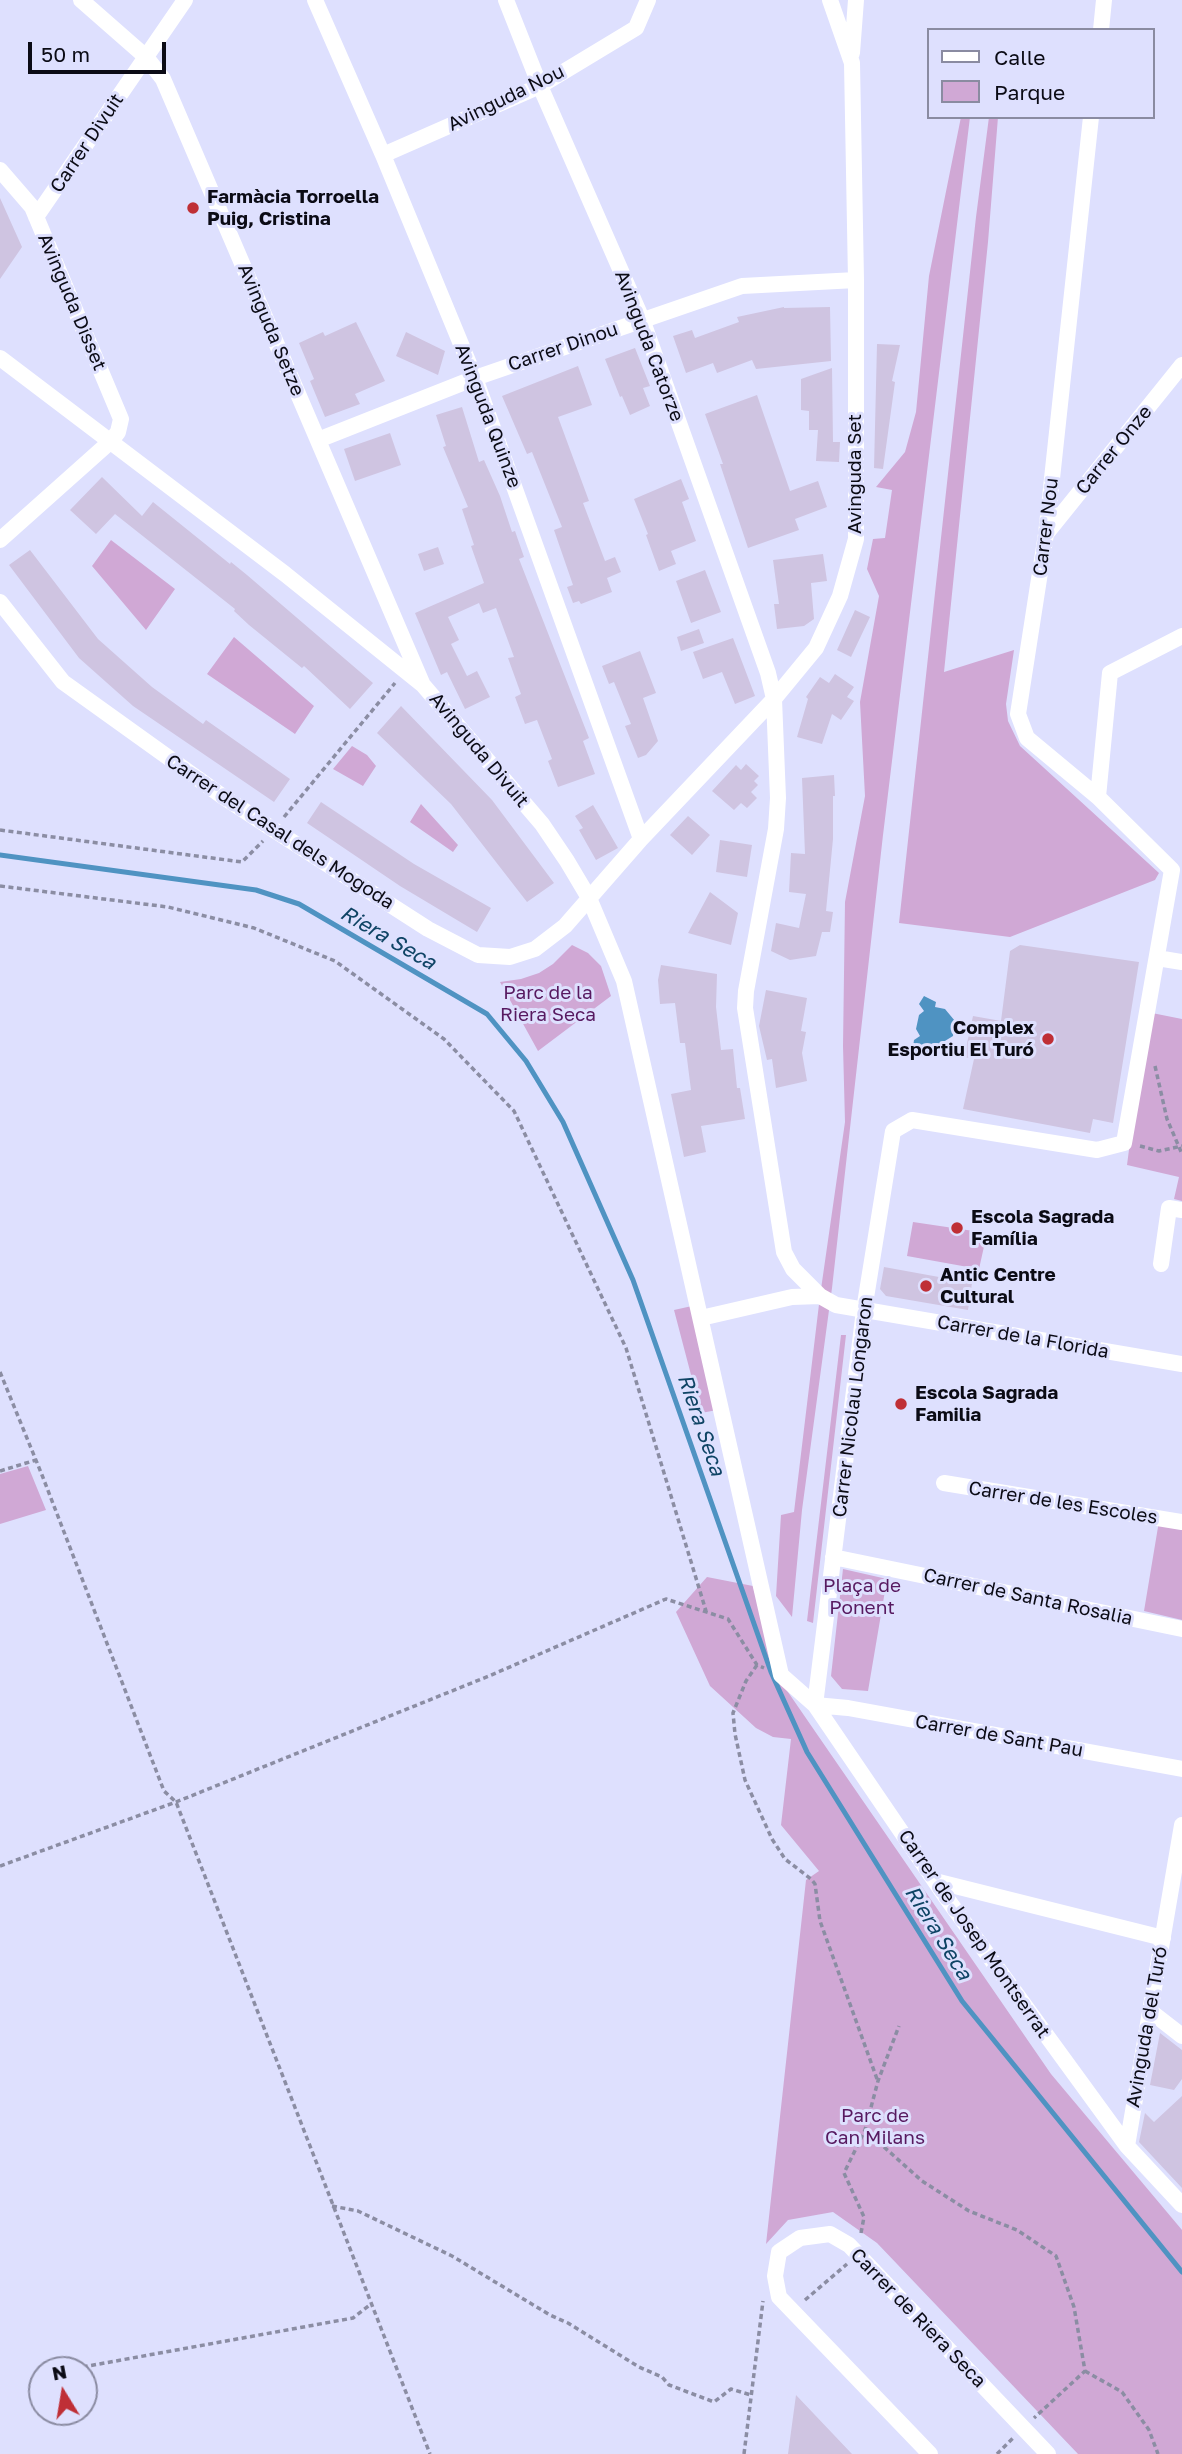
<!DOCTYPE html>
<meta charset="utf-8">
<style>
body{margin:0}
#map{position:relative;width:1182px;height:2454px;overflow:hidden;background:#dee0fe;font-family:"Golos Text",sans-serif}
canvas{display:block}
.legend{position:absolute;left:927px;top:28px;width:228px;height:91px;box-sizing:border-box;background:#dee0fe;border:2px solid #8a8ba1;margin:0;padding:9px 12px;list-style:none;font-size:21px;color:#0b0b15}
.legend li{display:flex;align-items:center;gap:14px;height:35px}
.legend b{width:35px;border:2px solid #8a8ba1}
.north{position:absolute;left:28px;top:2356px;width:70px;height:70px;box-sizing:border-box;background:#dee0fe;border:2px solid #8a8ba1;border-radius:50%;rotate:349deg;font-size:19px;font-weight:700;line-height:28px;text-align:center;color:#0b0b15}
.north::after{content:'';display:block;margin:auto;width:24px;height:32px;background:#bf2f36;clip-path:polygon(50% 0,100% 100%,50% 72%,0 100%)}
.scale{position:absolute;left:28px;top:42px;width:138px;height:32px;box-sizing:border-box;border:4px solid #0b0b15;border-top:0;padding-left:9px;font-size:21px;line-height:24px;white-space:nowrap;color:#0b0b15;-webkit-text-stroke:5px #dee0fe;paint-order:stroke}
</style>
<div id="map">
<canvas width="1182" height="2454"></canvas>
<ul class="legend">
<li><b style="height:9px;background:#fff"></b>Calle</li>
<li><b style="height:19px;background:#d0a8d5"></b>Parque</li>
</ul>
<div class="north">N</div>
<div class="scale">50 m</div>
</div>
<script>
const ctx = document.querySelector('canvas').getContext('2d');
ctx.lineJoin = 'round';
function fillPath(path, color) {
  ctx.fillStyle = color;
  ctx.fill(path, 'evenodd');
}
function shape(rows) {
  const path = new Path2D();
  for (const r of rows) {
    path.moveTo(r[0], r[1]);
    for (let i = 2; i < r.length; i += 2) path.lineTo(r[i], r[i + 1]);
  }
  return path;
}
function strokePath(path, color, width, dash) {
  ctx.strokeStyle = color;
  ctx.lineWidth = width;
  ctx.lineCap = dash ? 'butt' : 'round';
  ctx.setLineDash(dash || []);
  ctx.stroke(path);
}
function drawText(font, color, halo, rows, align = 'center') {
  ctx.font = font + ' "Golos Text",sans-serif';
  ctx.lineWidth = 6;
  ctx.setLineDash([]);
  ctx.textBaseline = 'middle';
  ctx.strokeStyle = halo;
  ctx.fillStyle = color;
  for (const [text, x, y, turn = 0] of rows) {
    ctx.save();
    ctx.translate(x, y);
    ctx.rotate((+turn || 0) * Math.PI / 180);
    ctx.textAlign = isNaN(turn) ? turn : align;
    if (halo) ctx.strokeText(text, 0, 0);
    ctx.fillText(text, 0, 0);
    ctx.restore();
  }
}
const green = shape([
 [961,117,970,117,883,835,832,1288,802,1510,792,1617,776,1596,781,1515,794,1512,820,1296,845,1122,843,1046,845,902,865,796,860,702,879,596,867,569,873,539,885,538,892,490,876,487,905,452,916,412,929,276],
 [989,117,998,117,988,242,944,672,1014,650,1006,704,1008,721,1020,746,1159,873,1155,880,1010,937,899,923,976,217],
 [111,540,175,589,146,630,92,566],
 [234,637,314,706,295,734,207,674],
 [352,746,367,755,376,766,363,786,333,769],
 [421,804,458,845,453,852,410,822],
 [572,945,588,953,601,966,611,996,538,1051,500,982,521,979,539,973,553,964],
 [1147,1012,1182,1019,1182,1201,1174,1199,1179,1177,1127,1165],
 [913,1222,987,1233,979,1269,907,1256],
 [692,1306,717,1410,701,1413,674,1310],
 [841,1335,846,1335,813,1623,807,1621],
 [28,1466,46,1510,0,1524,0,1474],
 [1159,1521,1182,1525,1182,1620,1144,1611],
 [843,1569,887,1579,868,1691,842,1689,831,1676],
 [707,1577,753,1586,779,1679,1051,2074,1182,2230,1182,2454,1078,2454,877,2243,833,2212,788,2220,766,2244,806,1880,819,1871,781,1825,791,1739,773,1737,756,1728,710,1686,676,1612]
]);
const water = shape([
 [924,996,936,1002,935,1007,945,1009,955,1021,953,1036,940,1044,938,1051,932,1055,917,1053,913,1047,914,1040,920,1036,916,1029,919,1015,924,1011,919,1004]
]);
const stream = shape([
 [0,855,256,890,299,904,487,1014,526,1061,563,1122,633,1280,771,1672,807,1752,962,2001,1182,2272]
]);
const building = shape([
 [0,198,22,247,0,279],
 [784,307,784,308,830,307,831,361,756,369,752,360,717,373,713,363,686,373,673,336,692,330,695,338,739,322,737,317],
 [356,322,385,381,355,394,360,404,325,417,310,381,314,379,299,343,323,332,325,336],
 [406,332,445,351,438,375,396,356],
 [877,344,900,345,892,381,895,382,883,469,874,468],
 [635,348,650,386,643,388,650,406,630,415,622,396,620,397,605,359],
 [578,366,592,405,558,417,589,501,583,503,605,561,615,557,621,572,607,578,612,592,581,604,579,601,573,603,567,587,573,585,554,530,562,527,532,452,527,454,502,396],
 [832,368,833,442,840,442,839,462,816,461,818,430,809,430,809,411,801,410,801,379],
 [757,395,790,491,818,481,827,507,795,519,799,530,748,548,720,464,723,464,705,414],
 [462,407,479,462,484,460,500,496,512,532,515,531,524,557,519,559,589,738,583,741,595,774,558,787,548,761,552,759,537,720,525,724,515,697,521,694,508,658,514,657,496,608,483,613,479,603,448,617,459,640,451,644,467,676,477,671,490,697,465,709,447,672,441,675,415,613,484,583,471,546,474,545,462,509,468,507,443,447,446,446,436,415],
 [390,433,401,465,355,481,344,449],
 [102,477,142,516,153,502,230,564,231,562,247,575,373,683,350,709,304,666,302,668,249,625,234,611,235,609,115,514,96,534,70,510],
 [681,479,689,499,682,502,696,541,671,551,676,564,659,571,646,535,648,534,634,499],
 [438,547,444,564,424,571,418,554],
 [30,550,98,639,152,687,203,724,206,720,290,779,274,802,133,706,79,658,9,565],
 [823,554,827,581,811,583,814,619,804,626,777,629,774,604,779,604,773,560],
 [705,570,721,612,691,623,676,581],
 [855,610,870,617,851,657,837,650],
 [699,629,704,643,681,651,677,637],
 [733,638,755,696,735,704,722,672,703,679,693,652],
 [640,651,656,693,643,698,658,741,646,755,638,758,625,726,631,724,614,682,609,684,602,666],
 [835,674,854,687,847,697,854,701,841,720,832,714,822,744,797,737,808,699,806,697,820,677,829,683],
 [401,706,492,800,554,883,527,902,451,804,377,733],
 [746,764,759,776,754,781,758,785,751,792,757,798,747,808,741,803,734,810,712,791,736,765,741,770],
 [834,775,835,796,833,796,833,839,826,911,833,912,830,932,822,932,816,956,790,960,771,951,776,923,799,928,806,894,789,892,791,853,805,854,802,778],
 [321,802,414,864,491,908,477,932,400,886,307,823],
 [593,805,618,848,596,860,579,830,583,828,575,816],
 [688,816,710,835,692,855,670,835],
 [720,840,752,845,747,877,716,872],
 [710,892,738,913,731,945,688,933],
 [1020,945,1139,962,1113,1123,1093,1119,1090,1133,963,1109,974,1059,964,1057,973,1016,1001,1021,1010,951],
 [661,965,717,974,716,1007,721,1050,733,1049,737,1088,740,1088,745,1119,701,1126,706,1152,684,1157,671,1094,691,1090,685,1043,680,1043,675,1003,660,1004,658,980],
 [766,990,807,998,801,1031,806,1032,802,1053,807,1081,776,1088,772,1059,767,1060,759,1026],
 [884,1267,972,1283,968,1310,886,1296,880,1289],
 [1160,2033,1182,2050,1182,2079,1174,2090,1150,2085],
 [1182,2096,1182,2188,1139,2142,1145,2113,1154,2122],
 [796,2395,852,2454,788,2454]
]);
const path = shape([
 [284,817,395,683],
 [0,830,242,862,263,841],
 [0,886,168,907,254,928,335,961,444,1039,514,1111,626,1348,706,1611],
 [1155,1066,1167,1119,1182,1154],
 [1140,1146,1159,1151,1182,1146],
 [0,1372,42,1475,164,1791,176,1802,430,2454],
 [0,1471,36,1460],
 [757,1665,746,1681,733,1713,735,1734,745,1780,772,1839,785,1859,811,1879,815,1884,820,1921,877,2079],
 [0,1866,176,1802,489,1676,666,1599,728,1619,757,1665,764,1668],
 [865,2130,922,2181,969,2211,1017,2230,1056,2256,1074,2307,1085,2371,1034,2418],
 [332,2206,358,2211,452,2256,550,2315,568,2323,639,2367,662,2377,669,2385,714,2402,731,2389,751,2395],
 [861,2233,864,2217,844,2173,865,2130,878,2081,899,2026],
 [805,2300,847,2264],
 [66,2370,353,2318,371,2304],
 [1085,2371,1122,2392,1149,2430,1158,2454],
 [744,2454,763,2301],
 [997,2454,1013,2438]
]);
const street = shape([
 [81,0,146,57,163,79,422,683],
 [315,0,383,155,475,378,641,839],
 [506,0,540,86,642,319,768,673,774,699,778,798,776,829,746,991,745,1008,784,1252,793,1269,820,1296,836,1305,1182,1364],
 [1101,30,1104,0],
 [852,53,856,0],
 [1091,117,1046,534,1018,714,1027,738,1098,797,1172,870],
 [383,155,540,86,636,28,648,0],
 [0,170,32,207,121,419,118,432,111,441,0,540],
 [36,217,185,0],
 [0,358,285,574,423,685,542,824,567,861,589,898,624,981,781,1675,815,1705,945,1896,1127,2146,1182,2205],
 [318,440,475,378,742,286,856,280],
 [1046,534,1182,365],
 [0,602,63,682,222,796,274,830,428,929,478,955,510,957,535,949,565,926,641,839,774,699,816,648,840,596,856,539,856,280,852,63,830,0],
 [1098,797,1110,673,1182,636],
 [1172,870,1124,1143,1097,1150,912,1120,893,1131,864,1310,815,1705,848,1708,1182,1769],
 [1157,958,1182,962],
 [1161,1264,1169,1208,1182,1210],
 [701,1318,792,1297,820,1296],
 [944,1483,1182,1522],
 [833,1557,1182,1629],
 [935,1881,1163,1938],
 [1150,2011,1182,2036],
 [1127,2146,1182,1825],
 [930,2454,779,2297,775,2276,779,2252,800,2238,830,2234,849,2245,1048,2454]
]);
const markers = [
 [193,208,7,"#bf2f36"],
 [1048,1039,7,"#bf2f36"],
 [957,1228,7,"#bf2f36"],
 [926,1286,7,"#bf2f36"],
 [901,1404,7,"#bf2f36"]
];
const streetNames = [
 ["Avinguda Nou",506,98,-26],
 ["Carrer Divuit",87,143,-56],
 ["Avinguda Disset",72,302,67],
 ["Avinguda Setze",271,330,67],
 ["Avinguda Catorze",649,346,69],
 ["Carrer Dinou",563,347,-19],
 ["Avinguda Quinze",488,416,69],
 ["Carrer Onze",1114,450,-51],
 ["Avinguda Set",855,474,-90],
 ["Carrer Nou",1046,527,-83],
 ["Avinguda Divuit",479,750,50],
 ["Carrer del Casal dels Mogoda",280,832,33],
 ["Carrer de la Florida",1023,1337,10],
 ["Carrer Nicolau Longaron",853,1407,-83],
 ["Carrer de les Escoles",1063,1503,9],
 ["Carrer de Santa Rosalia",1028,1597,12],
 ["Carrer de Sant Pau",999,1736,10],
 ["Carrer de Josep Montserrat",974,1934,55],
 ["Avinguda del Turó",1147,2027,-80],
 ["Carrer de Riera Seca",918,2318,46]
];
const poiNames = [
 ["Farmàcia Torroella",207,197],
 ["Puig, Cristina",207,219],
 ["Complex",1034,1028,"right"],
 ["Esportiu El Turó",1034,1050,"right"],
 ["Escola Sagrada",971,1217],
 ["Família",971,1239],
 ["Antic Centre",940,1275],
 ["Cultural",940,1297],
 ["Escola Sagrada",915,1393],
 ["Familia",915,1415]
];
const parkNames = [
 ["Parc de la",548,993],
 ["Riera Seca",548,1015],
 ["Plaça de",862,1586],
 ["Ponent",862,1608],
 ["Parc de",875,2116],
 ["Can Milans",875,2138]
];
const waterNames = [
 ["Riera Seca",388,938,30],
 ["Riera Seca",701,1425,71],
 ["Riera Seca",938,1933,58]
];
fillPath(green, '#d0a8d5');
fillPath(water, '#4f93c2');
strokePath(stream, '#4f93c2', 5);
fillPath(building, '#cfc4e1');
strokePath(path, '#8b8da3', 3.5, [5, 3.5]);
strokePath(street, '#fff', 16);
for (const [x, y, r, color] of markers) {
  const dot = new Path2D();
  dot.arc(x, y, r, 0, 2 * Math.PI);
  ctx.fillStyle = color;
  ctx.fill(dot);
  strokePath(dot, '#dee0fe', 2.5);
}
drawText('19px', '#0b0b15', '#dee0fe', streetNames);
drawText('bold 19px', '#0b0b15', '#dee0fe', poiNames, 'left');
drawText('19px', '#571960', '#dee0fe', parkNames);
drawText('italic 21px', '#0f4465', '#dee0fe', waterNames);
</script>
